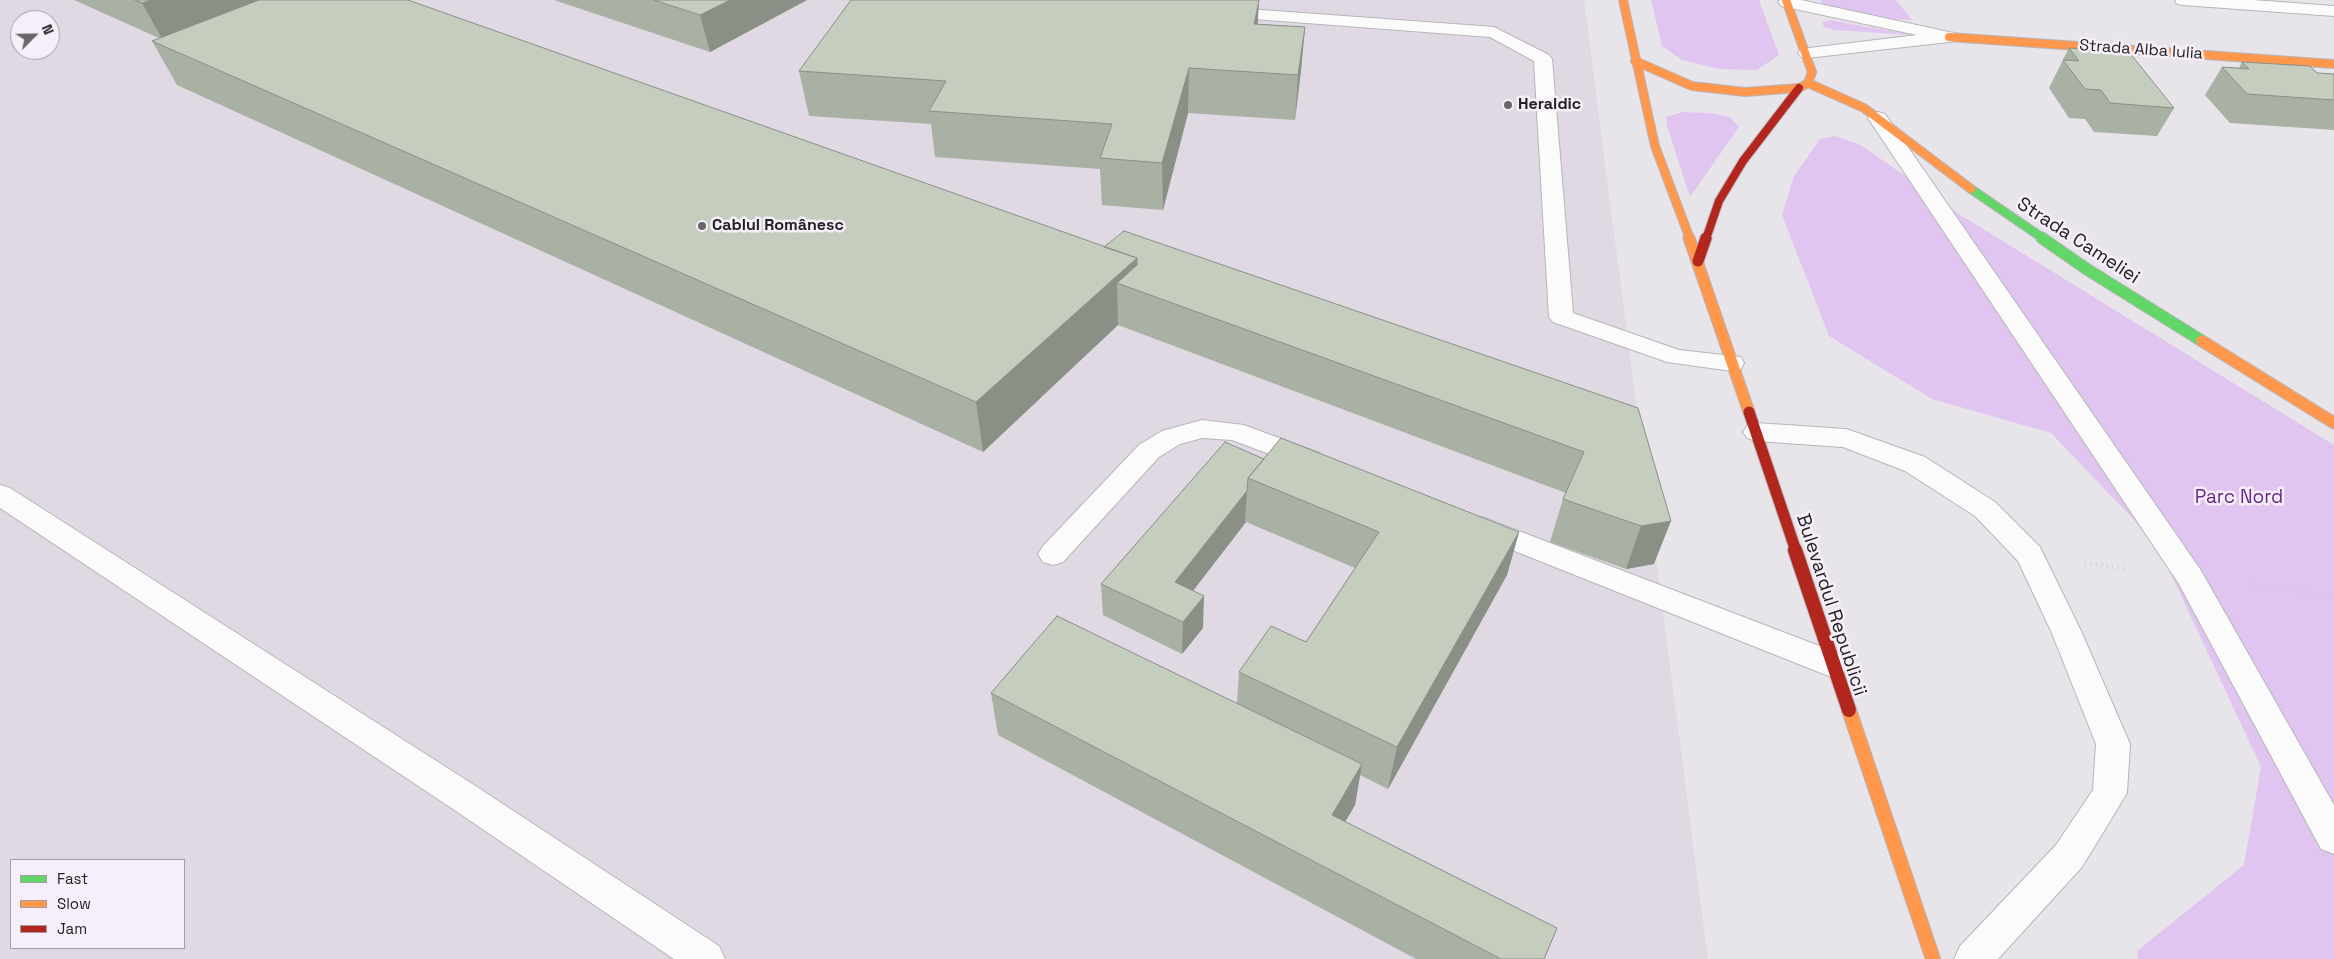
<!DOCTYPE html>
<meta charset="utf-8">
<style>
body{margin:0}
#map{position:relative;width:2334px;height:959px;overflow:hidden;background:#e8e5ea;font-family:"Space Grotesk",sans-serif}
canvas{display:block}
.legend{position:absolute;left:10px;top:859px;width:175px;height:90px;box-sizing:border-box;background:#f6effa;border:1px solid #a29da5;margin:0;padding:6px 9px;list-style:none;font-size:15px;color:#242125}
.legend li{display:flex;align-items:center;gap:10px;height:25px}
.legend b{width:25px;border:1px solid #a29da5}
.north{position:absolute;left:10px;top:10px;width:50px;height:50px;box-sizing:border-box;background:#f6effa;border:1px solid #a29da5;border-radius:50%;rotate:67deg;font-size:14px;font-weight:700;line-height:20px;text-align:center;color:#242125}
.north::after{content:'';display:block;margin:auto;width:18px;height:22px;background:#69666a;clip-path:polygon(50% 0,100% 100%,50% 72%,0 100%)}
</style>
<div id="map">
<canvas width="2334" height="959"></canvas>
<ul class="legend">
<li><b style="height:6px;background:#63d668"></b>Fast</li>
<li><b style="height:6px;background:#ff974d"></b>Slow</li>
<li><b style="height:6px;background:#b3261e"></b>Jam</li>
</ul>
<div class="north">N</div>
</div>
<script>
const ctx = document.querySelector('canvas').getContext('2d');
ctx.lineJoin = 'round';
function fillPath(path, color) {
  ctx.fillStyle = color;
  ctx.fill(path, 'evenodd');
}
function shape(rows) {
  const path = new Path2D();
  for (const r of rows) {
    path.moveTo(r[0], r[1]);
    for (let i = 2; i < r.length; i += 2) path.lineTo(r[i], r[i + 1]);
  }
  return path;
}
function strokePath(path, color, width, dash) {
  ctx.strokeStyle = color;
  ctx.lineWidth = width;
  ctx.lineCap = dash ? 'butt' : 'round';
  ctx.setLineDash(dash || []);
  ctx.stroke(path);
}
function drawText(font, color, halo, rows, align = 'center') {
  ctx.font = font + ' "Space Grotesk",sans-serif';
  ctx.lineWidth = 5;
  ctx.setLineDash([]);
  ctx.textBaseline = 'middle';
  ctx.strokeStyle = halo;
  ctx.fillStyle = color;
  for (const [text, x, y, turn = 0] of rows) {
    ctx.save();
    ctx.translate(x, y);
    ctx.rotate((+turn || 0) * Math.PI / 180);
    ctx.textAlign = isNaN(turn) ? turn : align;
    if (halo) ctx.strokeText(text, 0, 0);
    ctx.fillText(text, 0, 0);
    ctx.restore();
  }
}
const built = shape([
 [0,0,1584,0,1708,959,0,959],
 [20,20,50,20,50,50,20,50],
 [11,860,184,860,184,948,11,948]
]);
const green = shape([
 [1651,0,1759,0,1779,55,1757,70,1719,69,1682,60,1662,46],
 [1821,0,1896,0,1912,20,1881,18,1851,12,1822,4],
 [1831,20,1846,23,1913,35,1833,30,1824,27,1822,22],
 [1683,112,1710,113,1730,117,1739,127,1690,197,1667,126,1666,117],
 [1835,136,1861,145,1959,214,2334,445,2334,959,2138,959,2137,951,2244,865,2261,767,2157,544,2051,433,1932,399,1829,336,1782,215,1794,176,1820,139]
]);
const path = shape([
 [2085,563,2129,569],
 [2249,585,2334,597]
]);
const lane = shape([
 [2175,0,2253,0,2334,6,2334,16,2183,5,2177,4,2175,0],
 [1221,7,1494,27,1549,55,1552,59,1573,313,1679,350,1741,357,1744,363,1741,369,1732,371,1667,362,1553,322,1549,317,1534,61,1490,37,1215,16,1212,12,1215,8,1221,7],
 [1202,420,1244,425,1319,453,1323,460,1319,467,1309,469,1232,440,1202,438,1180,444,1159,457,1063,562,1053,565,1043,562,1038,554,1043,546,1139,445,1162,431,1202,420],
 [1756,423,1846,429,1855,432,1925,457,1995,502,2040,547,2081,631,2130,744,2127,793,2082,867,1998,959,1954,959,1960,946,2056,845,2093,790,2096,744,2051,631,2018,561,1975,516,1905,471,1843,447,1756,441,1747,438,1743,432,1747,426,1756,423],
 [0,485,10,488,477,787,719,946,725,959,674,959,453,809,0,508,0,485],
 [1482,517,1843,655,1848,664,1843,673,1832,677,1821,673,1472,534,1468,527,1472,520,1482,517]
]);
const street = shape([
 [1780,0,1801,0,1949,32,1955,33,1958,37,1955,41,1949,42,1807,58,1801,57,1798,53,1801,49,1917,35,1781,6,1778,2,1780,0],
 [1878,112,1885,114,2200,569,2334,805,2334,854,2321,849,2179,584,1868,118,1871,114,1878,112]
]);
const fastFar1 = shape([
 [1971,189,2044,239]
]);
const fast = shape([
 [2042,238,2085,268,2202,341]
]);
const slowFar2 = shape([
 [1623,0,1655,146,1690,239],
 [1949,37,2334,64],
 [1635,61,1692,86,1745,92,1799,88,1808,83,1812,72,1786,0],
 [1808,83,1864,108,1971,189]
]);
const slowFar1 = shape([
 [1689,238,1749,412],
 [2202,341,2334,423]
]);
const slow = shape([
 [1849,710,1933,959]
]);
const jamFar2 = shape([
 [1706,239,1719,201,1743,161,1799,88]
]);
const jamFar1 = shape([
 [1698,261,1706,238],
 [1749,412,1796,551]
]);
const jam = shape([
 [1795,550,1849,710]
]);
const wall = shape([
 [74,0,408,0,1104,247,1638,408,1654,564,1626,569,1550,542,1563,499,1566,493,1118,325,983,452,177,85,152,41,159,38],
 [554,0,807,0,710,52],
 [1258,24,1305,27,1301,70,1295,120,1188,113,1163,210,1102,205,1100,169,935,157,931,124,809,116,799,71],
 [2069,48,2174,108,2157,136,2094,132,2085,119,2069,118,2049,88],
 [2242,62,2317,73,2334,74,2334,130,2230,123,2205,95,2222,67,2239,68],
 [1264,459,1519,532,1507,575,1388,789,1360,775,1355,805,1345,822,1544,959,1416,959,998,735,991,693,1237,703,1239,672,1306,642,1355,568,1246,522,1193,591,1203,628,1182,654,1103,615,1101,584]
]);
const shadedWall = shape([
 [151,0,268,0,163,40,142,3],
 [730,0,807,0,710,52,700,15],
 [1259,0,1257,39,1254,24],
 [1305,27,1301,70,1295,120,1298,75],
 [1189,68,1188,113,1163,210,1162,163],
 [1137,258,1137,290,1117,283,1118,325,983,452,976,402],
 [1247,491,1245,521,1246,522,1175,614,1175,582],
 [1671,521,1654,564,1626,569,1641,526],
 [1519,532,1507,575,1388,789,1397,747],
 [1204,596,1203,628,1182,654,1183,622],
 [1362,764,1355,805,1325,856,1332,815]
]);
const building = shape([
 [135,0,151,0,142,3,135,0],
 [259,0,408,0,1137,258,976,402,152,41,259,0],
 [654,0,730,0,700,15,654,0],
 [851,0,1259,0,1254,24,1305,27,1298,75,1189,68,1162,163,1100,158,1112,124,929,111,946,81,799,71,851,0],
 [2069,48,2129,52,2174,108,2110,103,2101,90,2085,89,2063,60,2079,61,2069,48],
 [2242,62,2310,66,2317,73,2334,74,2334,100,2247,94,2222,67,2249,69,2242,62],
 [1124,231,1638,408,1671,521,1641,526,1563,499,1584,452,1117,283,1137,265,1137,258,1104,247,1124,231],
 [1281,438,1519,532,1397,747,1239,672,1271,626,1306,642,1379,532,1248,478,1281,438],
 [1225,442,1264,459,1248,478,1247,491,1175,582,1204,596,1183,622,1101,584,1225,442],
 [1057,616,1362,764,1332,815,1557,928,1544,959,1501,959,991,693,1057,616]
]);
const markers = [
 [1508,105,5,"#69666a"],
 [702,226,5,"#69666a"]
];
const farStreetnames = [
 ["Strada Alba Iulia",2141,50,4]
];
const farPoinames = [
 ["Heraldic",1518,105],
 ["Cablul Românesc",712,226]
];
const streetNames = [
 ["Strada Cameliei",2078,241,33],
 ["Bulevardul Republicii",1831,605,72]
];
const parkNames = [
 ["Parc Nord",2239,498]
];
fillPath(built, '#e0d9e4');
fillPath(green, '#e0c5f0');
strokePath(lane, '#b7b5b9', 2);
strokePath(street, '#b7b5b9', 2);
strokePath(fastFar1, '#b7b5b9', 10);
strokePath(fast, '#b7b5b9', 13);
strokePath(slowFar2, '#b7b5b9', 10);
strokePath(slowFar1, '#b7b5b9', 13);
strokePath(slow, '#b7b5b9', 16);
strokePath(jamFar2, '#b7b5b9', 10);
strokePath(jamFar1, '#b7b5b9', 13);
strokePath(jam, '#b7b5b9', 16);
strokePath(path, '#d1d0d1', 4, [1, 4.5]);
fillPath(lane, '#fcfbfc');
fillPath(street, '#fcfbfc');
strokePath(fastFar1, '#63d668', 8);
strokePath(fast, '#63d668', 11);
strokePath(slowFar2, '#ff974d', 8);
strokePath(slowFar1, '#ff974d', 11);
strokePath(slow, '#ff974d', 14);
strokePath(jamFar2, '#b3261e', 8);
strokePath(jamFar1, '#b3261e', 11);
strokePath(jam, '#b3261e', 14);
fillPath(wall, '#a9b0a4');
fillPath(shadedWall, '#8a9086');
fillPath(building, '#c5cdbf');
strokePath(building, '#8a9086', 1);
for (const [x, y, r, color] of markers) {
  const dot = new Path2D();
  dot.arc(x, y, r, 0, 2 * Math.PI);
  ctx.fillStyle = color;
  ctx.fill(dot);
  strokePath(dot, '#f6effa', 2);
}
drawText('16px', '#242125', '#f6effa', farStreetnames);
drawText('bold 16px', '#242125', '#f6effa', farPoinames, 'left');
drawText('19px', '#242125', '#f6effa', streetNames);
drawText('19px', '#692788', '#f6effa', parkNames);
</script>
